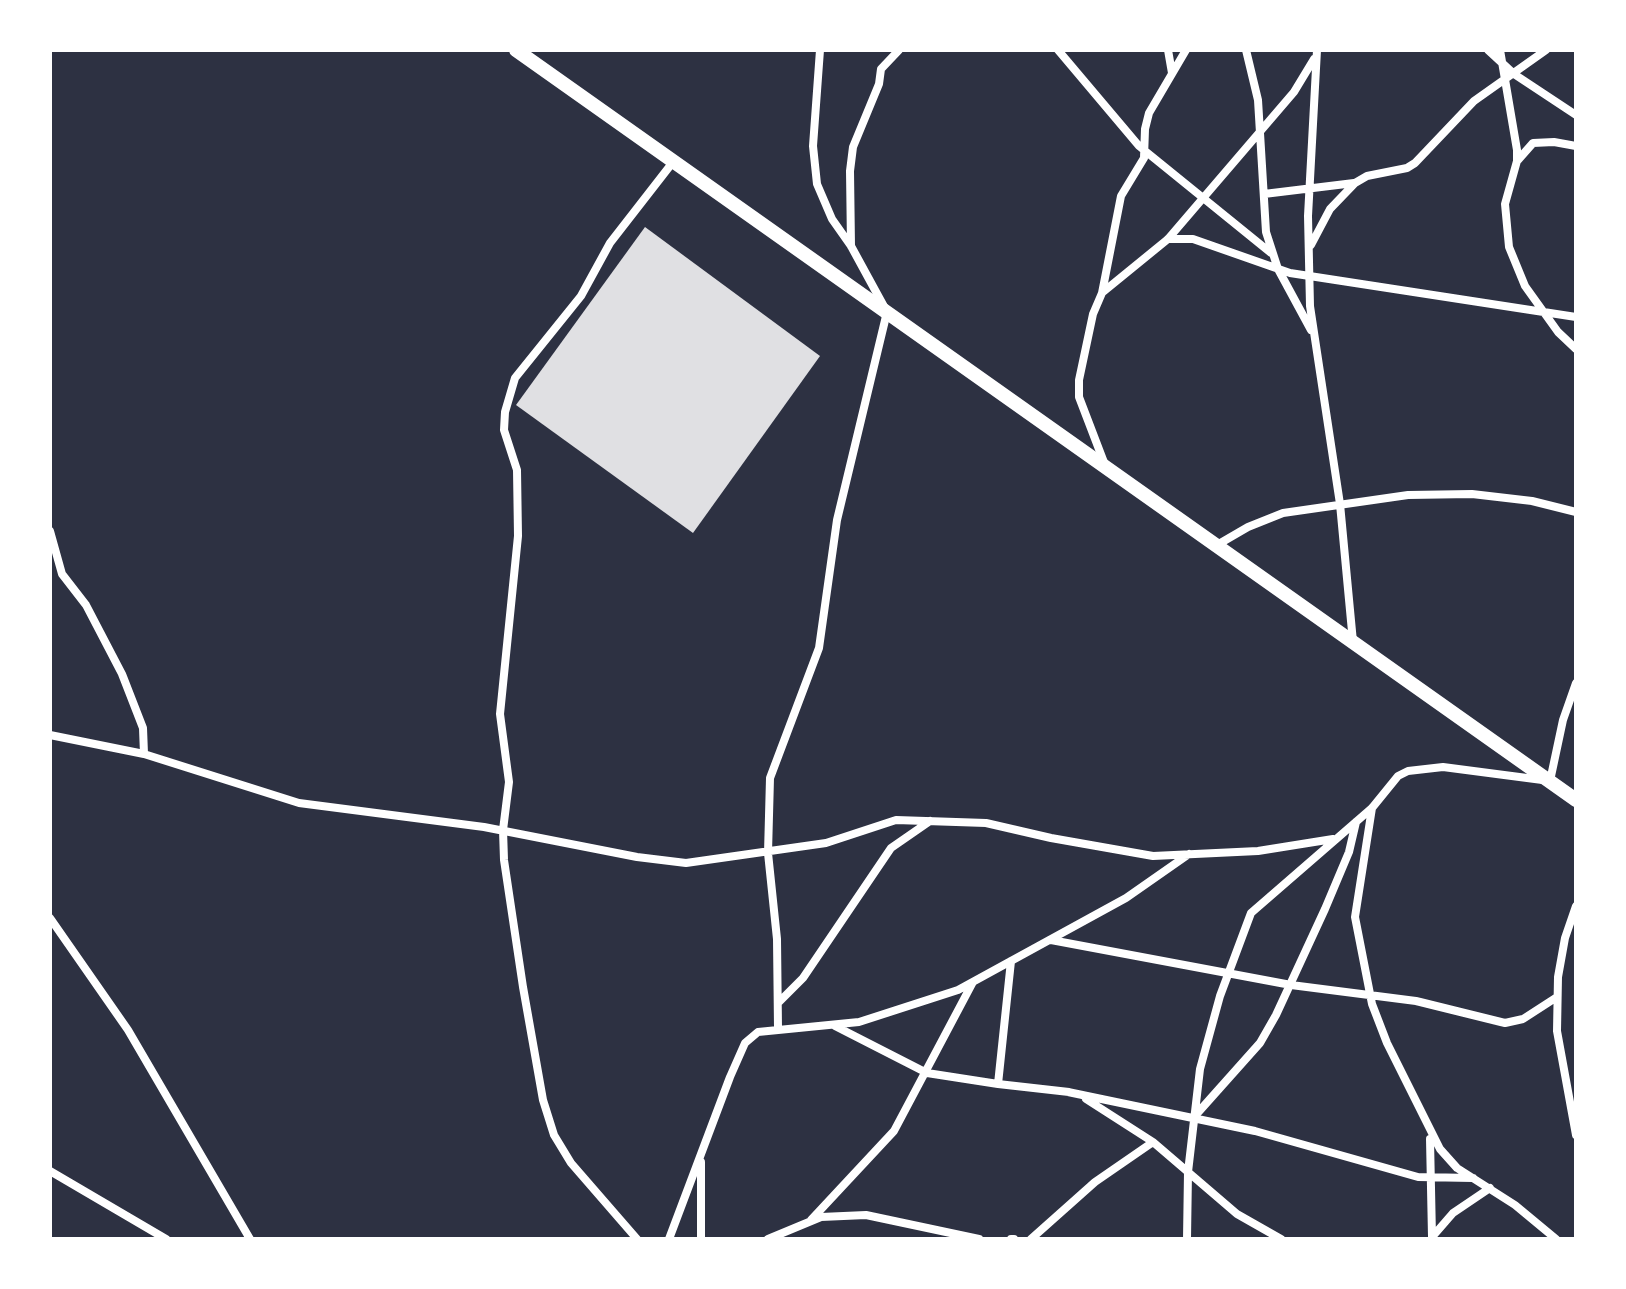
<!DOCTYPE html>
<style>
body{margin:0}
#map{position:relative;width:1626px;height:1289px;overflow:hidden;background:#2d3142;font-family:Helvetica,sans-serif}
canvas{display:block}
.frame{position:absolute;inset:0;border:52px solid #fff;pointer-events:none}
</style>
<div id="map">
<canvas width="1626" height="1289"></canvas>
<div class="frame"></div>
</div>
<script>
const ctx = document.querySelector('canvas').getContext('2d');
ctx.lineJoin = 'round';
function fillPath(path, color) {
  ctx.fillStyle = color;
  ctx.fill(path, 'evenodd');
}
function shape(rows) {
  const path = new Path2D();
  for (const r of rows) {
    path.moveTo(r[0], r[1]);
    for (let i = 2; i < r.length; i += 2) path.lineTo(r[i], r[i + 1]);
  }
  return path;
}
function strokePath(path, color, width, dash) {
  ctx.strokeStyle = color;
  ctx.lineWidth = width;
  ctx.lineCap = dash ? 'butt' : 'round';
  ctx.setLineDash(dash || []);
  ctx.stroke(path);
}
const building = shape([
 [645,227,820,356,693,533,516,405]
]);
const minor = shape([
 [1058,50,1139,146,1271,253],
 [1168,50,1172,73],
 [1246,50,1258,100,1266,232,1278,269,1311,330],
 [1317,50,1308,216,1310,306,1340,504,1353,642],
 [1488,50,1514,74,1576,115],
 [1500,50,1517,150,1517,161,1505,204,1509,247,1525,286,1558,332,1576,349],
 [1518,160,1533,143,1554,142,1576,146],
 [1264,194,1354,183],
 [1168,239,1193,239,1290,273,1576,317],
 [1311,245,1330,209,1355,183,1367,176,1407,168,1415,163,1474,101,1546,50],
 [851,246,850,171,853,147,879,84,881,69,899,50],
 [1103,292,1168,239,1294,92,1314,59],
 [1105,465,1079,397,1079,380,1093,314,1102,293,1121,196,1144,158,1145,129,1149,113,1186,50],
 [50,531,62,574,86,605,122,674,143,728,144,754],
 [1217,545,1248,527,1283,513,1408,495,1472,494,1532,501,1576,512],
 [50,735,144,754,299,803,484,827,637,857,686,863,826,843,896,820,986,823,1051,838,1153,856,1258,851,1333,839],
 [1372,808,1355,917,1372,1004,1387,1043,1440,1149,1457,1168,1515,1205,1556,1239],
 [1576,906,1565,938,1558,977,1557,1031,1576,1135],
 [50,918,128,1030,250,1239],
 [1051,940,1291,985,1416,1001,1505,1023,1523,1019,1557,997],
 [1011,961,998,1084,1069,1092],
 [778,1003,803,978,891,848,930,821],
 [835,1026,927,1073,998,1084],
 [778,1028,777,939,768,853,770,778,819,648,837,520,887,312,851,246,832,219,817,184,813,146,820,50],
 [1068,1092,1255,1131,1418,1177,1473,1178],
 [1086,1099,1153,1142],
 [1194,1117,1260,1043,1276,1015,1325,909,1349,852,1356,822],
 [1430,1139,1432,1237],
 [50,1171,166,1239],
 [811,1220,894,1131,973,982],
 [1433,1236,1453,1213,1490,1188],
 [637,1239,571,1163,554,1135,543,1100,523,987,504,860,503,830,509,782,500,714,518,536,517,470,504,430,505,412,515,378,581,296,610,243,673,162],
 [669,1239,730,1077,745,1043,758,1032,859,1022,958,990,1126,898,1189,854],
 [701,1239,701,1162],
 [768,1239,821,1217,866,1215,979,1239],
 [1011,1239,1014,1239],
 [1031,1239,1095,1182,1153,1142,1237,1214,1281,1239],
 [1187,1239,1188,1172,1200,1069,1220,996,1251,913,1372,808,1398,776,1408,771,1443,767,1550,781,1563,720,1576,683]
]);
const trunk = shape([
 [516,50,1576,800]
]);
fillPath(building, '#e0e0e3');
strokePath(minor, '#fff', 8);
strokePath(trunk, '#fff', 14);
</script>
